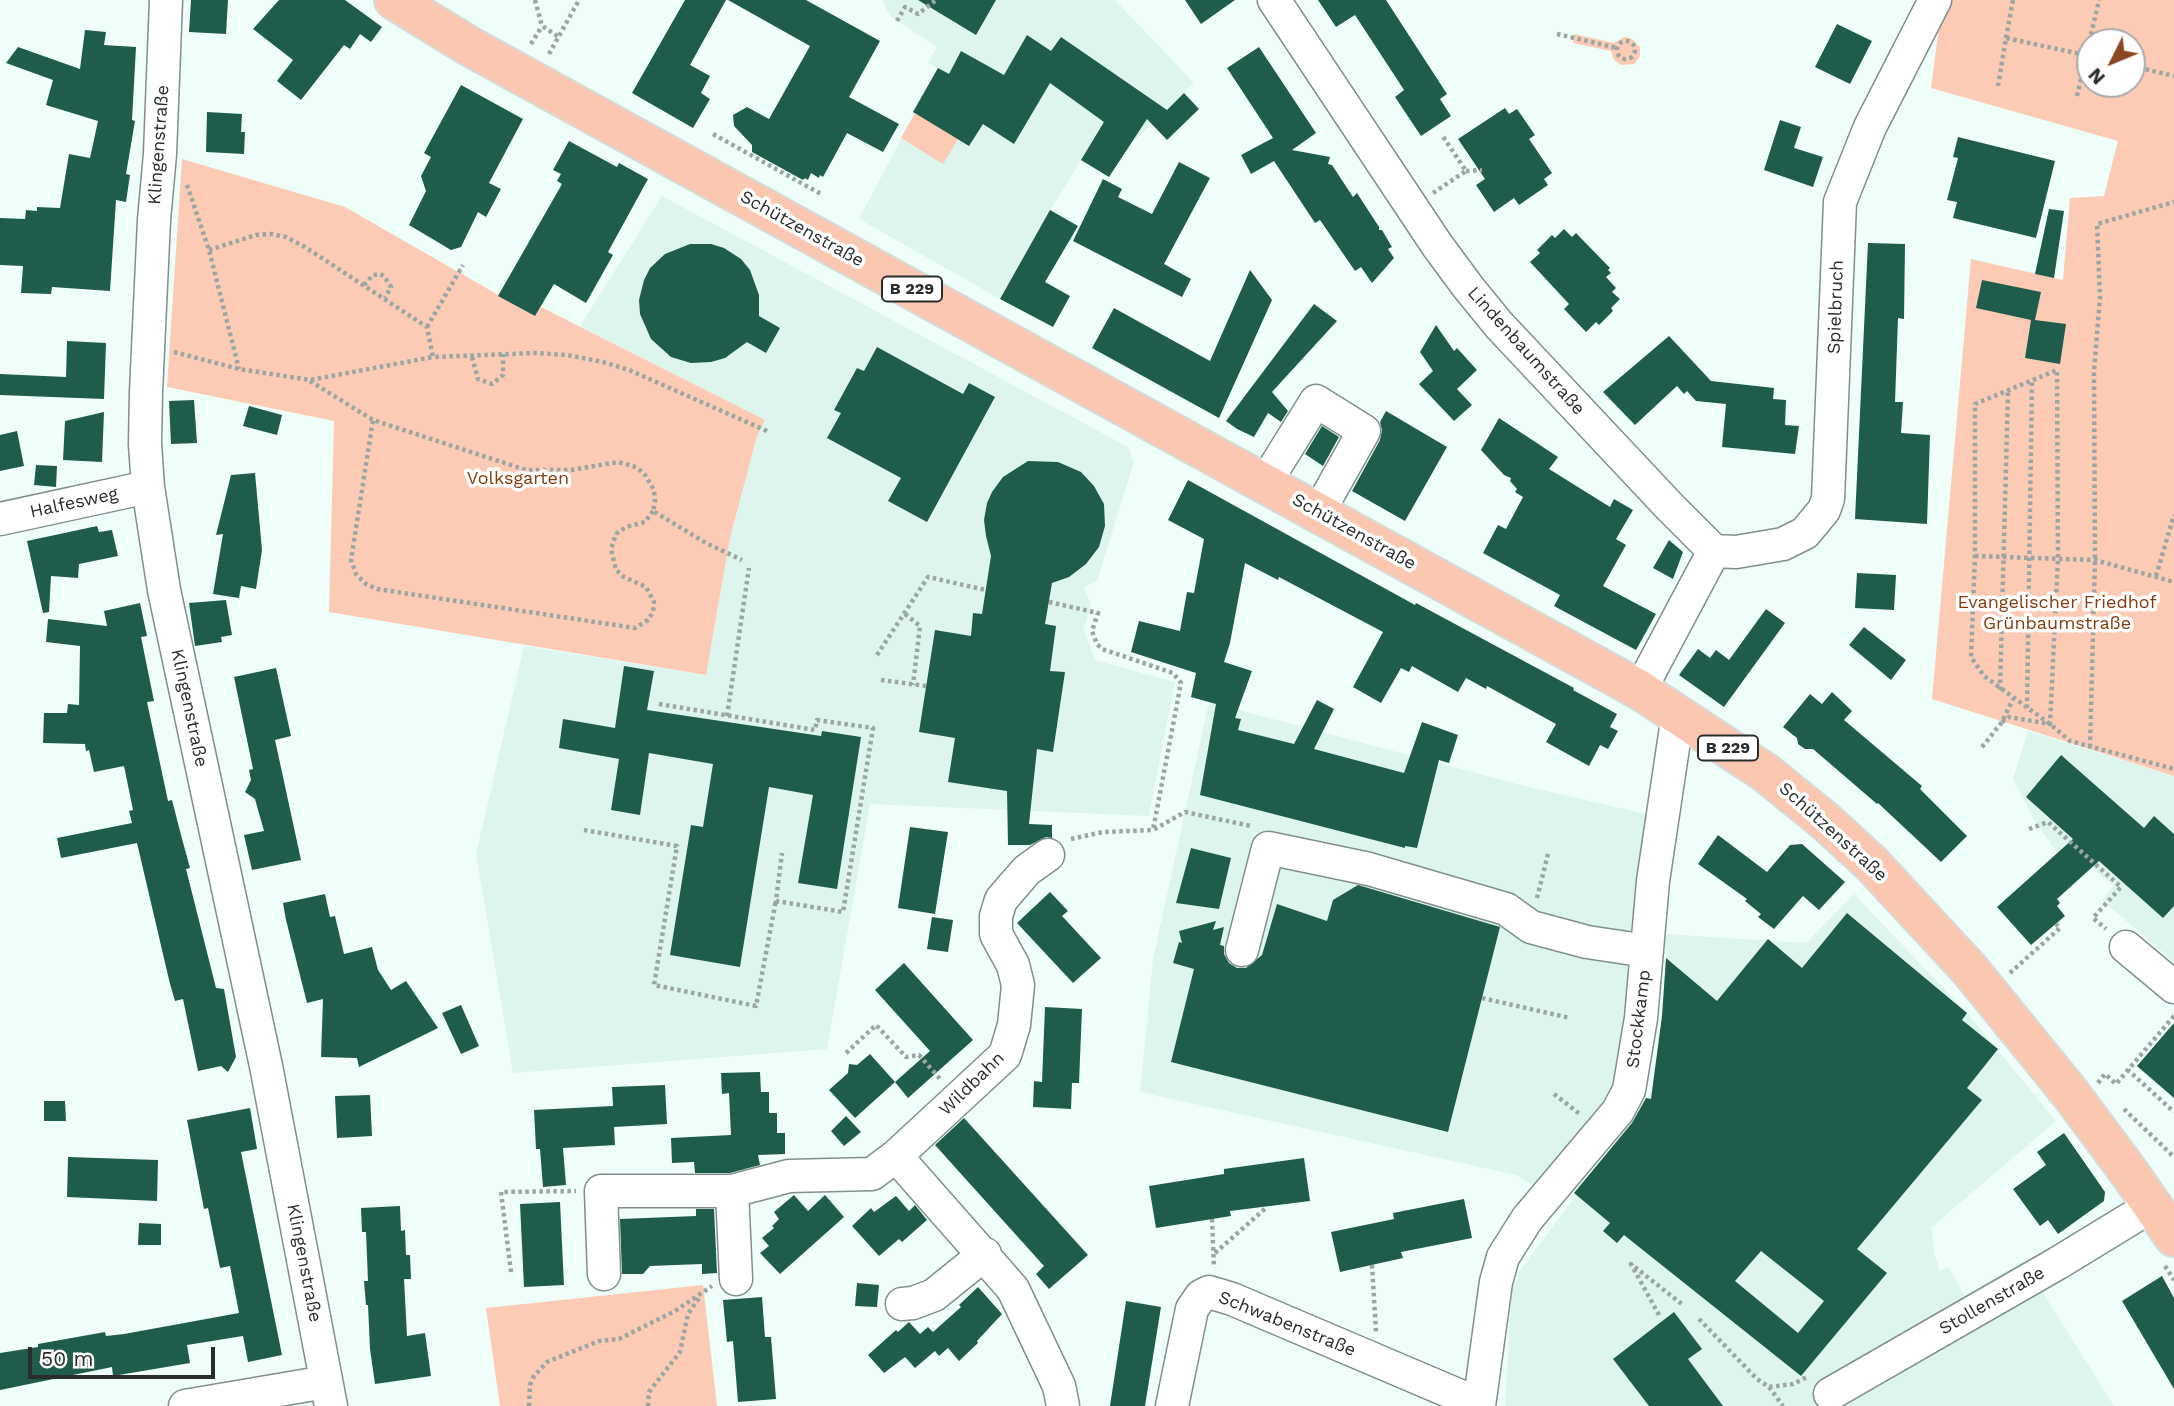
<!DOCTYPE html>
<meta charset="utf-8">
<style>
body{margin:0}
#map{position:relative;width:2174px;height:1406px;overflow:hidden;background:#effef8;font-family:"Work Sans",sans-serif}
canvas{display:block}
.north{position:absolute;left:2076px;top:28px;width:70px;height:70px;box-sizing:border-box;background:#fff;border:2px solid #a9abab;border-radius:50%;rotate:227deg;font-size:19px;font-weight:700;line-height:28px;text-align:center;color:#292e2c}
.north::after{content:'';display:block;margin:auto;width:24px;height:32px;background:#8d4622;clip-path:polygon(50% 0,100% 100%,50% 72%,0 100%)}
.scale{position:absolute;left:28px;top:1347px;width:187px;height:32px;box-sizing:border-box;border:4px solid #292e2c;border-top:0;padding-left:9px;font-size:21px;line-height:24px;white-space:nowrap;color:#292e2c;-webkit-text-stroke:5px #fff;paint-order:stroke}
</style>
<div id="map">
<canvas width="2174" height="1406"></canvas>
<div class="north">N</div>
<div class="scale">50 m</div>
</div>
<script>
const ctx = document.querySelector('canvas').getContext('2d');
ctx.lineJoin = 'round';
function fillPath(path, color) {
  ctx.fillStyle = color;
  ctx.fill(path, 'evenodd');
}
function shape(rows) {
  const path = new Path2D();
  for (const r of rows) {
    if (r.length === 3) {
      path.moveTo(r[0] + r[2], r[1]);
      path.arc(r[0], r[1], r[2], 0, 2 * Math.PI);
      continue;
    }
    path.moveTo(r[0], r[1]);
    for (let i = 2; i < r.length; i += 2) path.lineTo(r[i], r[i + 1]);
  }
  return path;
}
function strokePath(path, color, width, dash) {
  ctx.strokeStyle = color;
  ctx.lineWidth = width;
  ctx.lineCap = dash ? 'butt' : 'round';
  ctx.setLineDash(dash || []);
  ctx.stroke(path);
}
function drawText(font, color, halo, rows, align = 'center') {
  ctx.font = font + ' "Work Sans",sans-serif';
  ctx.lineWidth = 7;
  ctx.setLineDash([]);
  ctx.textBaseline = 'middle';
  ctx.strokeStyle = halo;
  ctx.fillStyle = color;
  for (const [text, x, y, turn = 0] of rows) {
    ctx.save();
    ctx.translate(x, y);
    ctx.rotate((+turn || 0) * Math.PI / 180);
    ctx.textAlign = isNaN(turn) ? turn : align;
    if (halo) ctx.strokeText(text, 0, 0);
    ctx.fillText(text, 0, 0);
    ctx.restore();
  }
}
const built = shape([
 [882,0,1115,0,1194,83,1130,145,1102,127,1050,210,1000,299,859,219,938,69,928,62,937,47,890,16],
 [662,196,1128,447,1134,462,1097,581,1084,587,1091,604,1084,630,1095,660,1175,682,1149,816,870,804,827,1049,513,1073,476,854,524,646,706,675,730,538,757,436,765,420,580,326],
 [1209,702,1521,785,1649,815,1618,1092,1540,1190,1516,1175,1140,1092,1153,959],
 [2028,731,2174,776,2174,962,2102,900,2113,886,2068,846,2057,853,2035,821,2013,779],
 [1854,894,1967,1013,2056,1121,1932,1227,1934,1253,1940,1271,1948,1267,1965,1296,2023,1261,2114,1406,1505,1406,1512,1289,1521,1269,1646,1102,1653,1084,1662,1016,1666,958,1664,934,1806,943]
]);
const green = shape([
 [1951,0,2174,0,2174,776,1932,699,1971,259,2063,280,2070,198,2104,196,2118,141,1931,88,1940,19],
 [2090,42,2132,42,2132,84,2090,84],
 [1574,34,1614,43,1624,37,1631,38,1640,47,1640,56,1634,64,1621,65,1614,60,1611,51,1573,43],
 [915,113,958,139,943,164,901,138],
 [182,159,345,207,535,316,541,307,765,420,757,436,730,538,706,675,329,612,334,421,167,387],
 [703,1285,717,1406,500,1406,486,1308]
]);
const building = shape([
 [191,0,228,0,226,34,189,32],
 [279,0,345,0,382,27,371,42,360,34,350,49,344,45,301,100,277,81,293,60,253,29],
 [685,0,726,0,690,65,710,76,701,93,710,99,693,128,632,93],
 [728,0,806,0,880,41,849,97,899,124,883,152,847,133,823,177,820,175,819,178,811,173,808,180,805,178,803,180,752,152,752,145,734,126,733,115,747,107,769,119,810,46],
 [918,0,996,0,976,35],
 [1185,0,1235,0,1201,24],
 [1318,0,1386,0,1447,94,1440,99,1451,116,1421,136,1395,97,1404,90,1355,15,1336,27],
 [1837,24,1872,41,1850,84,1815,67],
 [85,30,106,32,104,45,136,47,132,120,135,121,126,174,130,175,126,202,116,200,110,291,52,287,51,294,21,293,23,266,0,265,0,218,25,219,26,210,37,211,37,207,60,208,69,154,90,158,98,121,46,105,53,80,6,63,18,47,80,69],
 [1027,35,1051,51,1061,37,1167,110,1184,93,1199,109,1167,140,1147,119,1109,177,1081,160,1104,122,1050,83,1014,144,983,124,969,146,913,112,938,68,949,74,961,51,1004,75],
 [1259,47,1316,133,1292,150,1330,157,1328,164,1332,165,1353,197,1357,193,1379,227,1379,230,1382,230,1392,247,1388,249,1394,258,1372,283,1361,267,1355,271,1320,220,1315,223,1274,161,1251,174,1241,155,1273,138,1227,68],
 [461,85,523,119,489,183,501,189,486,217,478,212,461,247,451,250,409,225,426,191,421,176,431,157,424,153],
 [1505,108,1509,114,1517,109,1535,135,1529,139,1552,173,1544,179,1548,185,1519,205,1514,198,1494,212,1476,185,1485,179,1458,139],
 [207,112,242,114,241,132,245,132,244,154,206,152],
 [1780,120,1801,127,1794,148,1823,157,1813,187,1764,170],
 [1958,137,2055,161,2036,238,1953,218,1957,202,1947,200,1958,158,1953,157],
 [569,141,617,167,619,163,648,179,608,252,613,255,586,303,554,284,535,316,498,296,562,184,557,181,561,174,553,170],
 [1179,162,1210,178,1164,264,1191,279,1182,297,1073,241,1103,179,1122,189,1118,197,1152,214],
 [2049,209,2064,211,2054,278,2035,274],
 [1050,210,1078,226,1045,282,1070,296,1053,327,1000,299],
 [1564,229,1572,237,1576,233,1610,268,1608,270,1611,273,1606,277,1616,288,1612,292,1620,299,1611,308,1613,311,1599,325,1596,322,1586,332,1564,309,1569,304,1530,262,1540,253,1537,250,1552,235,1555,238],
 [1868,243,1905,244,1904,319,1898,318,1895,402,1903,402,1901,433,1930,435,1927,524,1855,519],
 [690,244,711,244,724,248,741,259,750,270,759,295,759,316,780,328,766,353,747,342,725,358,711,362,691,363,671,357,651,339,640,314,639,300,644,280,650,268,665,254],
 [1250,270,1272,300,1219,418,1092,348,1114,308,1210,361],
 [1982,280,2041,292,2035,320,2066,324,2060,364,2025,358,2031,320,1976,308],
 [1314,304,1337,321,1272,392,1288,411,1281,422,1268,413,1254,437,1237,429,1226,421],
 [1436,325,1454,351,1457,348,1477,370,1457,389,1472,405,1454,421,1419,384,1433,371,1420,352],
 [1669,336,1711,381,1774,388,1773,399,1786,400,1785,425,1799,426,1795,454,1722,447,1726,404,1696,401,1687,391,1684,394,1677,386,1635,425,1603,392],
 [67,341,106,343,104,399,0,395,0,374,66,377],
 [877,347,963,394,969,383,995,397,927,522,888,501,901,478,827,438,841,413,834,410,857,368,864,371],
 [194,400,197,443,171,444,169,401],
 [249,406,282,415,277,435,243,426],
 [1386,411,1447,447,1405,521,1352,491,1380,440,1382,430,1380,422],
 [104,412,102,462,63,460,65,421],
 [1499,418,1558,457,1549,469,1610,507,1614,499,1633,510,1616,539,1626,545,1603,586,1656,614,1636,650,1554,606,1560,595,1483,553,1498,525,1506,529,1523,497,1515,492,1517,489,1510,481,1511,478,1504,475,1481,450],
 [1322,426,1339,437,1323,466,1305,454],
 [17,431,24,466,0,471,0,435],
 [1028,461,1058,462,1081,472,1094,486,1104,504,1105,526,1099,547,1086,564,1069,577,1052,583,1045,624,1056,626,1050,671,1065,672,1053,752,1037,749,1029,824,1052,825,1052,838,1046,837,1030,845,1008,845,1007,791,948,782,955,738,919,732,935,630,971,636,973,613,982,614,991,556,986,536,984,520,987,503,992,492,1003,477],
 [36,465,57,466,56,487,34,485],
 [255,473,262,550,256,589,241,586,239,598,213,594,223,534,216,535,231,475],
 [1188,480,1415,605,1416,603,1574,688,1573,690,1617,714,1610,727,1618,731,1608,749,1600,745,1589,766,1546,742,1556,724,1487,686,1486,689,1466,678,1458,692,1412,666,1409,672,1401,668,1381,703,1353,687,1383,632,1279,577,1278,580,1245,563,1230,643,1224,662,1252,671,1235,718,1241,719,1238,730,1294,744,1317,700,1334,709,1314,749,1404,773,1422,722,1458,735,1449,763,1439,760,1417,848,1405,846,1405,848,1200,795,1216,704,1191,697,1196,673,1131,652,1139,621,1180,631,1187,592,1194,593,1204,539,1168,520],
 [97,526,99,532,112,530,118,556,79,564,78,578,51,576,49,612,43,613,27,541],
 [1669,540,1683,552,1673,579,1653,568],
 [1857,573,1896,575,1894,610,1855,608],
 [226,600,232,635,221,637,222,642,195,646,189,603],
 [140,603,147,636,141,637,154,701,147,702,168,801,172,800,181,835,190,868,186,869,216,988,224,989,236,1057,228,1072,221,1066,198,1071,183,999,175,1001,170,984,137,843,61,858,57,838,132,823,129,811,133,810,124,766,94,772,89,750,86,751,85,744,43,743,44,713,67,713,68,704,79,705,80,646,46,642,48,619,107,626,104,611],
 [1766,609,1785,623,1724,707,1679,675,1698,649,1710,658,1716,650,1729,660],
 [1864,627,1906,660,1891,680,1849,645],
 [624,666,654,671,647,710,821,736,822,731,861,737,837,889,798,883,813,795,769,787,740,967,670,955,691,825,703,827,713,764,649,753,640,815,611,810,619,759,559,748,563,719,615,728],
 [276,668,291,736,275,740,301,860,252,870,244,835,264,831,255,799,245,792,251,780,249,770,253,769,234,677],
 [1832,692,1852,711,1844,720,1922,786,1920,789,1967,836,1941,862,1878,803,1877,804,1813,749,1805,749,1798,744,1797,738,1783,727,1810,694,1822,704],
 [2061,755,2144,828,2154,816,2174,834,2174,906,2163,918,2099,861,2057,899,2060,903,2057,906,2065,916,2031,945,1997,907,2073,839,2026,797],
 [910,827,948,832,935,914,898,908],
 [1718,835,1767,872,1790,845,1802,844,1845,882,1819,910,1803,896,1774,929,1758,917,1761,914,1745,901,1747,899,1698,864],
 [1191,848,1231,858,1219,909,1176,903],
 [1358,885,1500,927,1448,1132,1171,1062,1194,969,1173,963,1179,942,1182,943,1179,931,1216,921,1213,930,1224,927,1220,945,1224,946,1224,954,1229,963,1237,968,1246,968,1262,955,1277,904,1327,921,1333,900],
 [1050,892,1068,911,1062,916,1101,958,1073,983,1017,923],
 [325,894,330,917,335,916,344,954,372,947,378,970,391,990,406,981,438,1028,359,1067,357,1058,321,1057,323,999,307,1003,286,920,283,903],
 [1847,913,1967,1013,1962,1020,1998,1049,1967,1088,1982,1100,1857,1249,1887,1273,1801,1376,1624,1235,1617,1243,1603,1231,1610,1223,1574,1193,1632,1123,1646,1098,1651,1099,1662,1016,1666,958,1717,1001,1768,939,1802,968],
 [1761,1251,1824,1301,1798,1333,1735,1281],
 [932,917,953,920,948,952,927,949],
 [904,963,973,1040,908,1098,895,1082,930,1051,875,990],
 [461,1005,479,1046,461,1054,442,1013],
 [1045,1007,1082,1009,1079,1083,1072,1083,1071,1109,1033,1107,1034,1081,1042,1082],
 [2174,1023,2174,1098,2137,1066],
 [870,1054,895,1082,855,1118,829,1090,848,1073,849,1064,857,1065],
 [760,1072,761,1092,769,1092,769,1113,777,1113,777,1133,785,1133,785,1154,758,1155,760,1165,730,1173,695,1173,694,1162,672,1163,671,1138,731,1135,729,1093,722,1094,721,1073],
 [665,1085,667,1124,614,1127,615,1145,563,1148,566,1185,543,1187,540,1149,536,1149,534,1110,613,1106,612,1087],
 [370,1095,372,1136,337,1138,335,1096],
 [44,1101,65,1101,66,1121,44,1121],
 [250,1108,257,1149,241,1152,282,1355,248,1362,243,1336,187,1345,190,1363,113,1376,112,1367,0,1390,0,1353,38,1347,38,1344,105,1332,106,1336,124,1334,239,1313,230,1266,220,1268,208,1208,204,1209,187,1120],
 [846,1116,861,1132,844,1146,831,1131],
 [964,1118,1088,1255,1049,1289,1036,1274,1044,1266,935,1145],
 [2064,1133,2105,1192,2104,1201,2058,1234,2048,1220,2040,1226,2013,1189,2046,1165,2037,1152],
 [68,1157,158,1160,157,1201,67,1197],
 [1304,1158,1310,1201,1230,1211,1231,1216,1156,1228,1149,1186,1224,1174,1224,1169],
 [794,1195,808,1211,825,1195,844,1217,780,1274,760,1253,769,1246,762,1238,774,1228,772,1226,779,1219,774,1212],
 [896,1196,909,1211,915,1205,927,1220,902,1242,899,1239,879,1256,852,1226,871,1208,874,1212],
 [1464,1199,1472,1238,1401,1252,1403,1258,1340,1272,1331,1232,1394,1219,1393,1213],
 [560,1202,564,1285,524,1287,520,1204],
 [400,1206,401,1231,405,1230,406,1255,410,1255,411,1279,404,1279,407,1336,425,1333,431,1376,375,1384,370,1349,368,1305,366,1305,364,1281,368,1281,366,1232,362,1232,361,1208],
 [696,1209,714,1209,717,1273,702,1274,702,1264,650,1266,643,1274,622,1274,620,1219,696,1216],
 [139,1223,161,1224,161,1245,138,1245],
 [2162,1276,2174,1298,2174,1389,2122,1301],
 [857,1283,879,1285,877,1307,855,1306],
 [978,1287,1002,1314,977,1341,978,1343,959,1361,948,1348,939,1356,935,1351,915,1368,905,1357,884,1373,868,1355,896,1330,898,1332,909,1322,920,1334,928,1327,933,1332,961,1307,959,1305],
 [762,1297,765,1337,771,1337,776,1399,738,1402,733,1341,727,1342,723,1300],
 [1126,1301,1161,1307,1145,1406,1110,1406],
 [1674,1312,1702,1349,1688,1359,1723,1406,1649,1406,1613,1359]
]);
const path = shape([
 [535,0,542,26,559,37],
 [897,21,905,7,918,14,936,0],
 [1557,34,1617,48],
 [2006,38,2013,0],
 [1626,50,9],
 [531,44,542,26],
 [549,54,579,0],
 [2132,66,2174,76],
 [1998,86,2006,38,2090,56],
 [2077,96,2099,0],
 [713,134,821,194],
 [1466,171,1482,170],
 [187,185,209,250,239,369],
 [1433,193,1466,171,1442,135],
 [209,250,256,235,271,234,286,237,305,247,427,327,433,357,535,353,567,355,603,362,629,370,767,431],
 [364,285,373,275,380,274,384,276,391,287,385,298],
 [427,327,463,265],
 [174,352,239,369,310,380,433,357],
 [472,357,478,379,492,384,503,375,503,354],
 [310,381,373,420],
 [653,511,645,522,626,527,616,534,611,549,616,570,624,577,646,587,654,602,653,612,648,620,635,628,377,589,366,584,356,574,351,560,373,420,526,470,571,470,618,462,633,466,644,473,654,490,655,502,653,511,706,543,742,560],
 [1975,556,2095,560,2174,582],
 [2156,576,2174,515],
 [1049,602,1098,613,1092,631,1097,644,1102,649,1173,673,1181,683,1153,830,1185,812,1251,826],
 [905,614,920,626,913,685],
 [877,655,928,577,986,590],
 [881,680,926,686],
 [2000,690,2008,391],
 [659,704,815,730,817,720,873,728,843,912,776,901,782,853],
 [2027,708,2032,382],
 [727,716,749,568],
 [2002,722,2009,717,2050,724,2058,558,2057,370,1975,404,1975,556,1971,657,1984,676,2050,724,2070,741,2174,769],
 [1982,747,2002,722,2013,699],
 [2090,747,2095,560,2094,372,2100,297,2097,224,2174,202],
 [2029,829,2048,822,2121,887,2093,918,2106,929],
 [584,830,677,846,654,985,756,1006,776,900],
 [1071,839,1103,832,1153,830],
 [1537,898,1548,854],
 [2010,973,2060,928,2056,924],
 [1482,998,1570,1018],
 [2174,1016,2128,1070,2174,1112],
 [846,1053,876,1025,906,1057,919,1055,941,1080],
 [2098,1083,2105,1074,2116,1084,2128,1070],
 [1554,1094,1581,1115],
 [2124,1109,2174,1157],
 [1212,1219,1214,1268],
 [1215,1253,1267,1207],
 [1372,1265,1376,1332],
 [2165,1266,2174,1280],
 [511,1272,501,1192,576,1191],
 [1659,1315,1631,1264,1683,1305],
 [1699,1319,1757,1379,1769,1387,1793,1384,1809,1376],
 [1769,1387,1783,1406],
 [529,1406,530,1385,534,1376,547,1362,599,1341,619,1339,675,1311,712,1286],
 [648,1406,649,1392,680,1352,688,1314,699,1298]
]);
const minor = shape([
 [166,0,160,154,154,220,146,392,145,444,148,487,164,590,266,1066,331,1406],
 [1274,0,1437,245,1468,287,1499,325,1670,507,1714,551,1640,690],
 [1265,483,1316,401,1364,431,1318,513],
 [0,519,148,487],
 [1714,551,1736,552,1783,544,1805,533,1824,510,1828,499,1840,202,1870,127,1935,0],
 [2126,947,2174,987],
 [1242,950,1268,848,1369,869,1506,909,1531,927,1587,942,1647,951],
 [896,1156,1005,1055,1014,1025,1018,985,1013,965,996,934,996,916,1001,900,1013,886,1027,870,1048,855],
 [732,1191,736,1279],
 [604,1274,601,1191,732,1191,789,1176,872,1174,896,1156,1013,1289,1059,1386,1063,1406],
 [902,1304,913,1303,934,1295,985,1254],
 [1830,1394,2058,1263,2153,1205],
 [185,1406,326,1382],
 [1172,1406,1192,1309,1201,1296,1209,1292,1232,1299,1479,1404],
 [1479,1406,1496,1282,1503,1257,1527,1219,1618,1111,1629,1090,1641,1018,1653,881,1678,714]
]);
const major = shape([
 [394,0,469,46,1640,690,1766,773,1825,821,1871,863,1970,970,2070,1093,2128,1171,2174,1237]
]);
const shields = [
 [912,289,60],
 [1728,748,60]
];
const shieldNames = [
 ["B 229",912,289],
 ["B 229",1728,748]
];
const streetNames = [
 ["Klingenstraße",159,145,-86],
 ["Schützenstraße",802,229,29],
 ["Spielbruch",1836,307,-88],
 ["Lindenbaumstraße",1526,351,48],
 ["Halfesweg",74,503,-12],
 ["Schützenstraße",1354,532,29],
 ["Klingenstraße",189,708,78],
 ["Schützenstraße",1833,832,42],
 ["Stockkamp",1639,1019,-83],
 ["Wildbahn",972,1084,-44],
 ["Klingenstraße",304,1263,79],
 ["Stollenstraße",1992,1301,-30],
 ["Schwabenstraße",1287,1324,22]
];
const parkNames = [
 ["Volksgarten",518,479],
 ["Evangelischer Friedhof",2057,603],
 ["Grünbaumstraße",2057,624]
];
fillPath(built, '#ddf5ec');
fillPath(green, '#fccbb5');
fillPath(building, '#205c4b');
strokePath(minor, '#818f8a', 35);
strokePath(major, '#d8d9d9', 42);
strokePath(path, '#9ba6a2', 4.5, [3.5, 3.5]);
strokePath(minor, '#fff', 32);
strokePath(major, '#fac8b1', 38);
for (const [x, y, w] of shields) {
  const box = new Path2D();
  box.roundRect(x - w / 2, y - 12.5, w, 25, 5);
  ctx.fillStyle = '#fff';
  ctx.fill(box);
  strokePath(box, '#292e2c', 2);
}
drawText('bold 16px', '#292e2c', null, shieldNames);
drawText('18px', '#292e2c', '#fff', streetNames);
drawText('18px', '#853a10', '#fff', parkNames);
</script>
